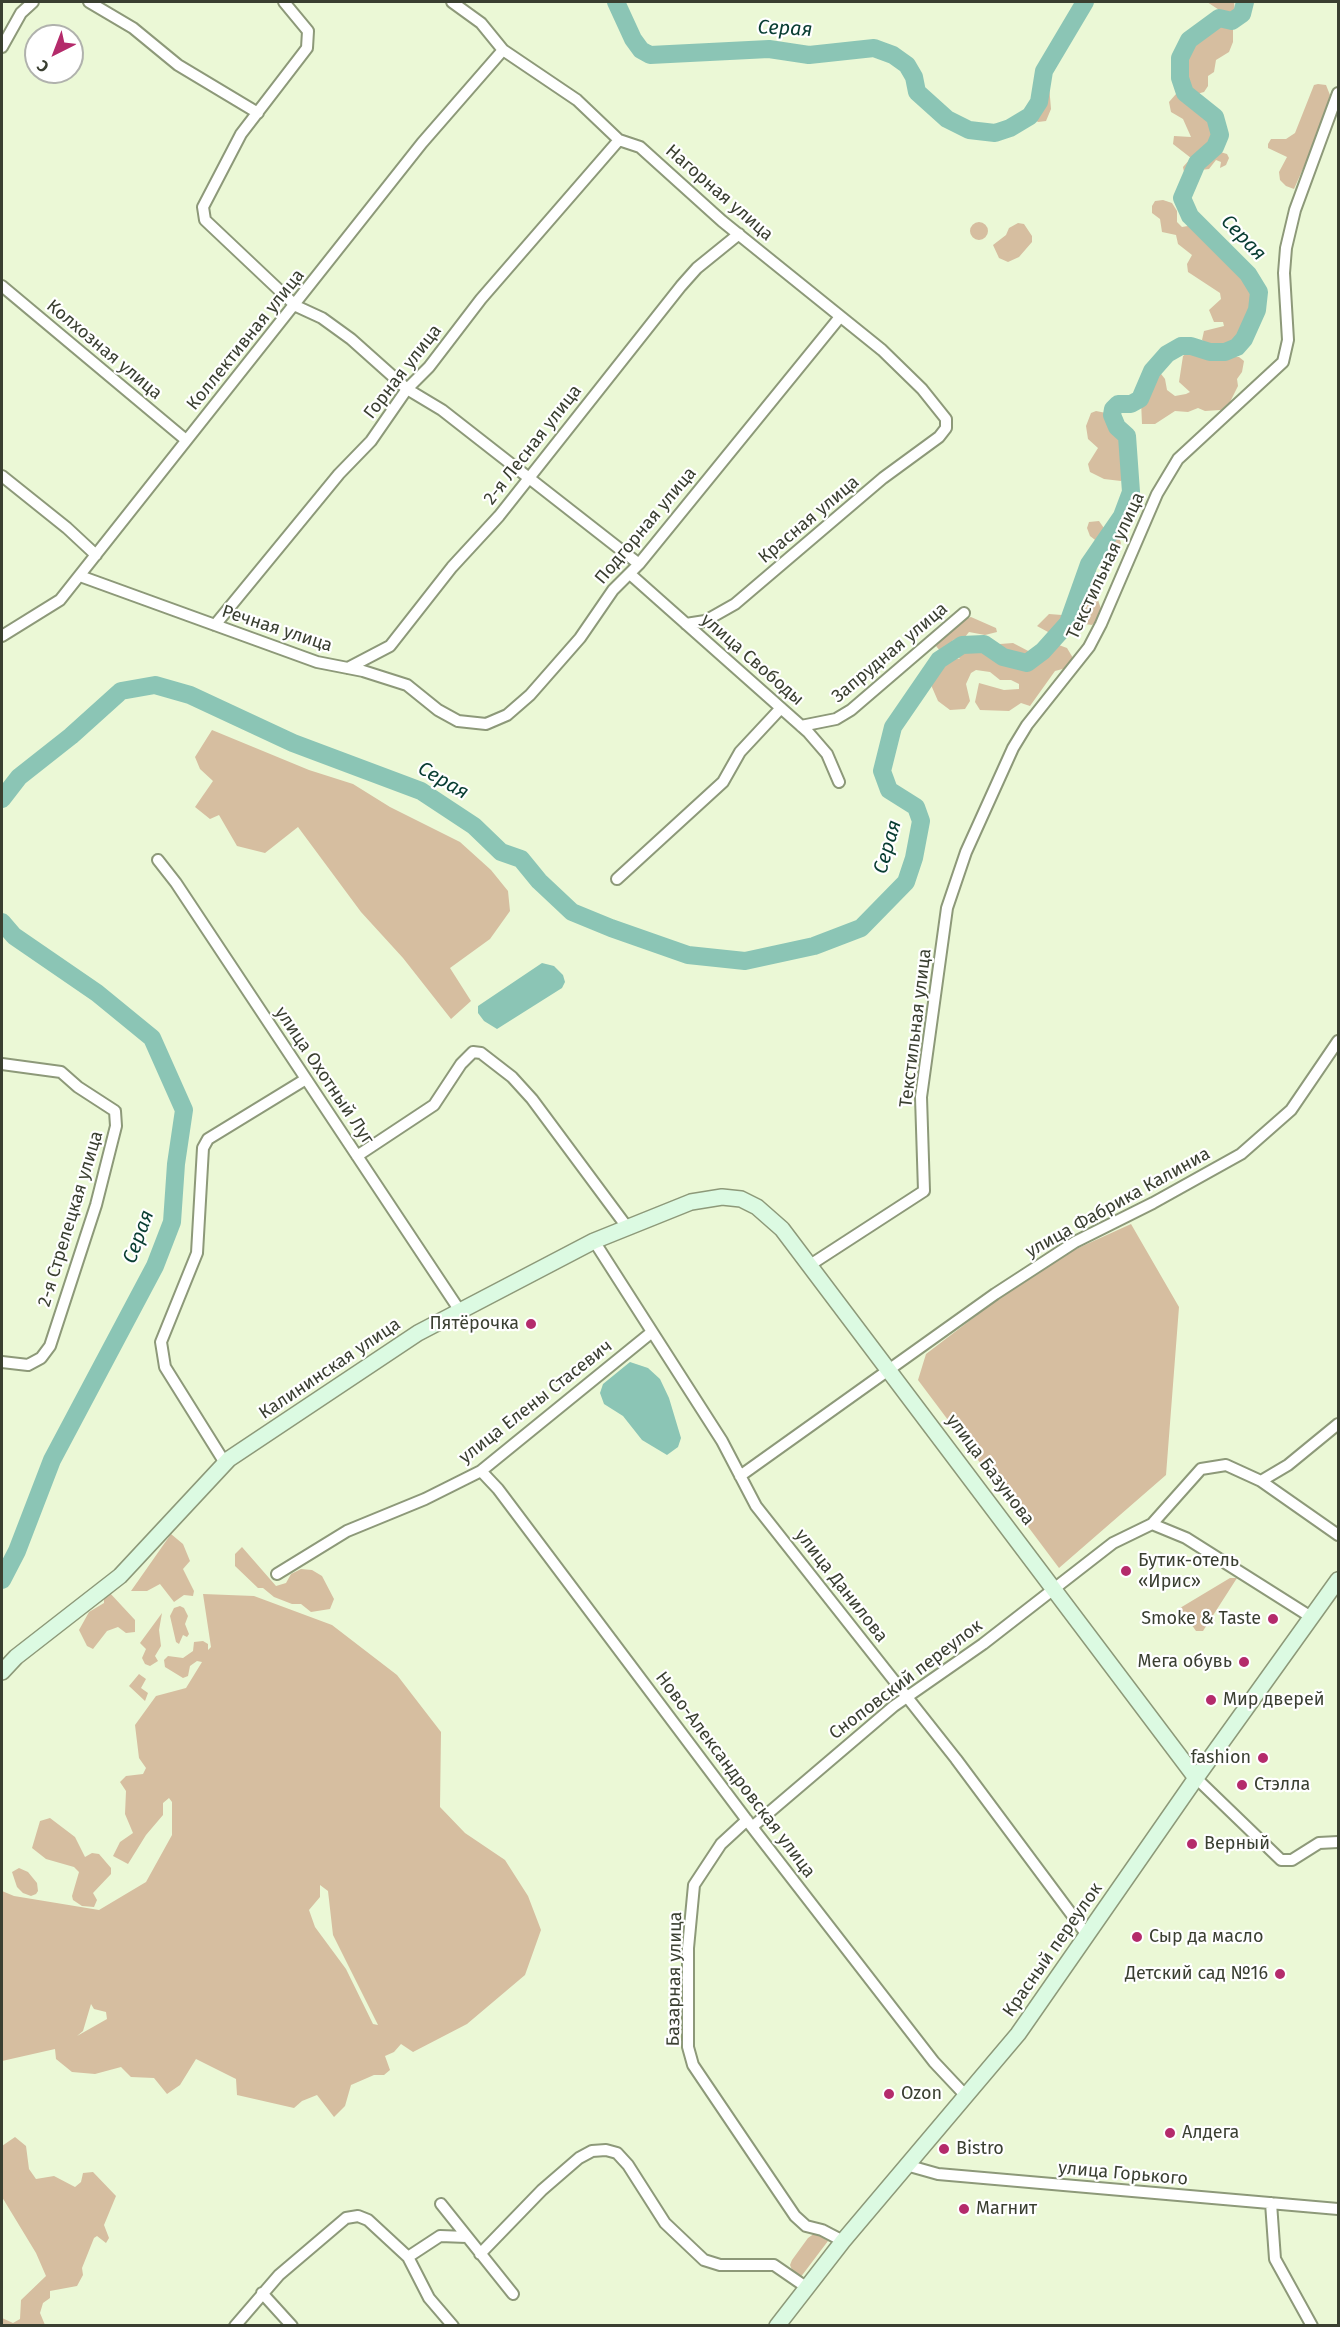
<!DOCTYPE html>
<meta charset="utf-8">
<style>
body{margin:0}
#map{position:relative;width:1340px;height:2327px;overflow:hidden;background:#ebf8d6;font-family:"Fira Sans",sans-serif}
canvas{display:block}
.frame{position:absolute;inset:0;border:3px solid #3a3f31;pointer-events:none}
.north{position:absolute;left:24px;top:24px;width:60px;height:60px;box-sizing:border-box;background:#fff;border:2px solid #b0b2ad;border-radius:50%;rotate:222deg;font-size:16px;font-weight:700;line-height:24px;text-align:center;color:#3a3f31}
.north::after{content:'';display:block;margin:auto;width:21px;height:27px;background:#b42b6b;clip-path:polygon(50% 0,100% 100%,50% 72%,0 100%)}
</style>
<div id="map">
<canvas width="1340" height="2327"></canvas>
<div class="frame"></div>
<div class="north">С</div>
</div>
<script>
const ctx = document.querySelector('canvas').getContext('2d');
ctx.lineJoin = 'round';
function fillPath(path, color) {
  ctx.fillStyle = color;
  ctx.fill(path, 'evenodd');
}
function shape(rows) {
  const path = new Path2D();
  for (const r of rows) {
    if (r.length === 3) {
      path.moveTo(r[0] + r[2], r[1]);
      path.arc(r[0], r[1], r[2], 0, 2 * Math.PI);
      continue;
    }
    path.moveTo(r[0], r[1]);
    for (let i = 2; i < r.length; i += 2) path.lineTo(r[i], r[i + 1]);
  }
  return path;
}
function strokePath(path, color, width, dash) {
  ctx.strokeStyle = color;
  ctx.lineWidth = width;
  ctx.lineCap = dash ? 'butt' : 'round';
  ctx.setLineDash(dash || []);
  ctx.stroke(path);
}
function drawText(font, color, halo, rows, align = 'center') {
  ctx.font = font + ' "Fira Sans",sans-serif';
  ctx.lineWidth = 4.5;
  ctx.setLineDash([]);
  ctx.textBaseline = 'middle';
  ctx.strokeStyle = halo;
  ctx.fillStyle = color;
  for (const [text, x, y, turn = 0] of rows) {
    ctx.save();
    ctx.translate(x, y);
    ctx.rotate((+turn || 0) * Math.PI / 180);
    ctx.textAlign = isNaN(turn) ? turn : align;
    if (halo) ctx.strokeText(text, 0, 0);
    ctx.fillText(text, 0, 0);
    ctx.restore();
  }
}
const green = shape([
 [1207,2,1234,2,1235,12,1230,17],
 [1217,21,1233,28,1233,42,1229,52,1216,60,1214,72,1208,76,1208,86,1204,92,1193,95,1188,89,1182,65,1185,61,1184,49,1195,34],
 [1043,82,1049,85,1051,109,1046,121,1038,122,1034,119,1035,88,1037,83],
 [1318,84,1326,85,1330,95,1316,139,1294,189,1286,186,1280,180,1279,172,1287,157,1268,148,1268,144,1271,139,1286,139,1295,133,1314,85],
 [1176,94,1190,98,1204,115,1211,112,1217,118,1218,124,1211,134,1212,144,1207,151,1211,153,1217,151,1227,154,1229,158,1226,165,1220,168,1221,162,1216,160,1209,169,1201,170,1195,181,1185,177,1183,167,1191,158,1173,144,1174,136,1191,137,1183,119,1171,112,1169,102],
 [1163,200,1172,203,1177,211,1177,222,1182,227,1205,223,1207,234,1212,238,1220,235,1225,239,1237,266,1244,270,1247,280,1255,291,1255,305,1248,320,1232,344,1224,349,1214,349,1202,340,1204,331,1224,326,1223,322,1214,322,1209,310,1221,299,1220,293,1188,272,1187,264,1192,255,1178,244,1176,235,1162,232,1160,219,1152,213,1152,206,1155,201],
 [979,231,9],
 [1018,223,1024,224,1032,236,1032,242,1019,257,1008,262,999,258,993,245,1006,235,1009,228],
 [1188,352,1215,355,1224,361,1228,357,1239,357,1244,361,1242,372,1237,379,1238,386,1230,402,1221,410,1205,411,1198,408,1188,412,1175,411,1155,424,1142,424,1140,378,1146,367,1158,370,1165,379,1167,390,1175,396,1186,394,1190,392,1179,382,1183,356],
 [1096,411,1106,413,1112,421,1115,431,1124,437,1128,473,1121,481,1104,479,1090,472,1088,464,1098,448,1088,439,1086,426,1091,413],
 [1099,521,1106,531,1118,535,1121,543,1118,553,1112,558,1102,555,1098,548,1099,543,1090,536,1087,528,1089,522],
 [1089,597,1098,600,1101,609,1100,618,1092,625,1076,623,1074,620,1082,600],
 [1049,614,1062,615,1071,620,1070,627,1059,638,1037,626],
 [971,617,996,628,997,632,985,635,969,632,965,637,953,640,947,651,941,652,936,646,964,619],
 [960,642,989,650,1000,644,1013,643,1034,654,1050,653,1051,645,1056,644,1067,648,1073,658,1070,667,1055,671,1030,706,1021,703,1009,711,980,710,975,702,979,683,1004,690,1019,689,1019,684,1011,680,1000,680,990,672,976,670,971,673,966,684,970,701,965,709,950,710,938,701,928,678,931,666,944,655,960,659,954,652,955,645],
 [212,730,309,770,353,784,390,807,460,842,491,870,508,891,510,911,490,939,450,968,471,1001,451,1019,403,958,361,912,298,827,265,853,237,846,219,815,210,819,195,807,213,781,200,769,195,757],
 [1131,1224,1179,1307,1166,1475,1059,1568,918,1380,926,1354,1007,1292,1065,1254],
 [171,1534,183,1544,190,1561,183,1569,194,1591,193,1596,184,1595,174,1602,160,1584,147,1591,131,1591],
 [242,1547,276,1586,286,1583,291,1574,301,1569,312,1570,322,1576,334,1599,330,1609,311,1612,301,1604,292,1604,274,1597,263,1588,258,1588,235,1566,235,1554],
 [1230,1578,1237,1578,1203,1631,1196,1631,1180,1608],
 [109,1592,135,1620,135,1632,126,1633,118,1627,107,1631,93,1649,87,1646,79,1630,89,1612,104,1603,104,1597],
 [203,1594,254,1596,332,1625,397,1675,441,1732,440,1807,465,1833,505,1860,528,1896,541,1930,525,1975,467,2024,413,2052,401,2044,394,2052,385,2056,390,2070,384,2075,374,2075,351,2085,345,2106,334,2117,317,2095,302,2101,294,2108,237,2095,236,2079,196,2059,180,2085,167,2094,154,2078,131,2077,121,2067,95,2074,72,2072,56,2059,55,2049,2,2061,2,1891,14,1896,99,1910,146,1882,172,1835,172,1802,169,1798,163,1803,163,1815,146,1835,128,1864,113,1856,120,1842,133,1833,125,1814,126,1791,120,1782,126,1776,143,1774,146,1768,139,1758,135,1725,156,1696,186,1688,202,1662,197,1661,190,1666,188,1676,183,1678,165,1667,164,1660,168,1656,183,1658,193,1651,194,1642,203,1641,208,1644,208,1650,211,1647],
 [320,1885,328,1891,333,1935,378,2025,373,2024,346,1969,315,1927,309,1910,320,1897],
 [91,2004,94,2009,106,2012,107,2019,77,2036,83,2031],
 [180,1606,184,1608,188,1616,185,1624,189,1634,187,1637,183,1635,179,1644,176,1642,170,1616,174,1608],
 [162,1613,159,1630,161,1646,155,1656,158,1661,150,1666,145,1664,142,1658,146,1649,140,1643],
 [139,1674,146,1679,141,1688,148,1693,145,1701,129,1686],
 [50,1818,75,1837,85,1857,92,1853,99,1854,111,1868,111,1874,93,1893,97,1900,94,1907,82,1906,73,1900,72,1896,79,1872,74,1867,46,1859,32,1848,40,1821],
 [19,1868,28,1872,37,1883,38,1891,36,1894,31,1896,23,1893,17,1887,12,1872],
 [15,2137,26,2146,29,2169,36,2179,54,2176,75,2187,81,2182,83,2173,93,2172,116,2196,104,2225,109,2238,106,2243,97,2236,94,2238,82,2268,83,2275,77,2286,50,2291,50,2298,43,2303,40,2313,45,2325,2,2325,2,2318,13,2323,20,2319,21,2300,46,2276,36,2253,2,2197,2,2146],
 [815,2233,828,2241,800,2278,794,2275,790,2265,792,2260,808,2238]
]);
const water = shape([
 [542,963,554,966,563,975,565,982,562,988,497,1029,484,1021,478,1013,478,1006],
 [630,1362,648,1368,660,1379,669,1398,681,1438,678,1447,667,1455,642,1440,623,1416,604,1404,600,1393,603,1384]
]);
const river = shape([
 [616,2,633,39,641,50,650,55,769,49,809,55,874,48,893,55,907,65,914,77,917,92,947,119,969,130,995,133,1010,128,1030,116,1039,102,1044,71,1085,2],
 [2,799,19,777,71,736,121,691,155,685,190,695,293,743,421,791,474,826,501,852,521,859,539,881,572,912,611,928,688,955,745,961,814,946,861,928,906,882,914,858,921,821,916,807,889,790,882,771,893,727,939,660,962,645,984,644,1003,657,1027,663,1043,651,1068,623,1089,564,1122,516,1131,492,1127,436,1117,427,1112,415,1113,409,1118,404,1131,404,1140,399,1152,371,1167,354,1181,346,1191,346,1210,352,1225,352,1237,347,1244,339,1257,310,1259,292,1248,274,1190,216,1182,198,1197,163,1215,147,1220,135,1215,117,1185,93,1180,78,1180,58,1189,40,1219,18,1232,21,1242,14,1245,2],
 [2,922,14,936,97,993,152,1038,184,1110,176,1164,172,1222,155,1266,52,1460,17,1551,2,1580]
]);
const street = shape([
 [89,2,133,28,178,65,258,113],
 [284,2,308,31,307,48,241,134,203,207,205,220,296,306,322,318,351,339,407,389,442,410,639,564],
 [452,2,481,23,503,50,577,100,619,140,640,147,722,221,882,350,922,389,946,419,946,428,939,437,883,478,735,604,705,621,686,624],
 [2,47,21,13,33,2],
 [2,286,186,440],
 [2,476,67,528,96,555],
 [630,574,808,732,827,754,839,782],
 [80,576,317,662,363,671,407,685,438,710,458,721,486,724,507,715,530,695,580,638,613,590,639,564,840,317],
 [215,625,339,474,371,441,407,389,429,367,481,299,619,140],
 [2,636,60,600,422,143,503,50],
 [348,668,390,646,452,567,499,516,681,286,697,268,739,234],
 [801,726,836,719,851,710,964,613],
 [158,860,176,883,460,1311],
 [617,879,723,782,740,752,781,708],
 [2,1064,61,1072,78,1087,115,1111,116,1126,96,1205,50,1346,41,1358,28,1365,2,1362],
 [357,1156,434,1105,461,1064,473,1052,481,1053,512,1077,532,1099,627,1227],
 [594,1241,722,1441,756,1506,956,1759,1087,1935],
 [810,1265,924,1191,921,1097,947,908,966,852,1013,748,1027,725,1089,647,1101,624,1157,494,1178,459,1283,362,1288,340,1284,273,1286,248,1295,210,1338,93],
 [225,1463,165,1367,161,1342,197,1253,203,1148,208,1139,306,1079],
 [481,1471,498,1489,752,1827,934,2062,966,2096],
 [740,1476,995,1294,1075,1242,1153,1203,1241,1154,1291,1110,1338,1041],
 [1261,1481,1338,1535],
 [1152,1524,1186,1538,1311,1617],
 [277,1574,347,1531,425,1499,481,1471,652,1332],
 [1196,1778,1281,1860,1292,1860,1319,1843,1338,1842],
 [747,1820,721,1844,694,1885,688,1948,688,2047,693,2065,795,2216,806,2226,822,2230,843,2241],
 [752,1827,894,1706,983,1644,1113,1543,1152,1524,1201,1469,1226,1465,1261,1481,1288,1465,1338,1424],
 [906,2165,938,2174,1338,2209],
 [1271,2203,1275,2259,1312,2326],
 [441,2204,513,2294],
 [480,2254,542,2190,579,2158,592,2151,606,2150,617,2153,628,2165,665,2223,704,2260,720,2265,774,2265,806,2287],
 [408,2257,440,2236,467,2237],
 [262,2293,292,2326],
 [235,2326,279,2275,346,2218,358,2216,368,2220,408,2257,429,2298,453,2326]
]);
const secondary = shape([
 [2,1672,16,1657,120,1576,229,1459,418,1333,594,1241,691,1202,722,1197,741,1199,757,1207,782,1229,1196,1778],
 [777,2326,843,2241,1018,2034,1196,1778,1338,1580]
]);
const markers = [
 [531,1324,6,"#b42b6b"],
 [1126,1571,6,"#b42b6b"],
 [1273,1619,6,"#b42b6b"],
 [1244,1662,6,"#b42b6b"],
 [1211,1700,6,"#b42b6b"],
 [1263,1758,6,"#b42b6b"],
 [1242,1785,6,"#b42b6b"],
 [1192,1844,6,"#b42b6b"],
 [1137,1937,6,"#b42b6b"],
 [1280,1974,6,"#b42b6b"],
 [889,2094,6,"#b42b6b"],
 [1170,2133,6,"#b42b6b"],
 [944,2149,6,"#b42b6b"],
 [964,2209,6,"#b42b6b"]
];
const streetNames = [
 ["Нагорная улица",719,193,41],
 ["Коллективная улица",246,340,-51],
 ["Колхозная улица",104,350,40],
 ["Горная улица",403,372,-52],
 ["2-я Лесная улица",533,445,-52],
 ["Красная улица",809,520,-40],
 ["Подгорная улица",646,526,-50],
 ["Текстильная улица",1106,566,-65],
 ["Речная улица",277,629,18],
 ["Запрудная улица",890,653,-40],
 ["улица Свободы",752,660,41],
 ["Текстильная улица",916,1028,-83],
 ["улица Охотный Луг",324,1076,56],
 ["улица Фабрика Калиниа",1118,1203,-29],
 ["2-я Стрелецкая улица",71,1219,-73],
 ["Калининская улица",330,1369,-34],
 ["улица Елены Стасевич",536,1402,-38],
 ["улица Базунова",990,1470,53],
 ["улица Данилова",841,1586,52],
 ["Сноповский переулок",906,1680,-37],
 ["Ново-Александровская улица",735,1775,53],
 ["Красный переулок",1053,1950,-55],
 ["Базарная улица",675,1979,-89],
 ["улица Горького",1123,2174,5]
];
const poiNames = [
 ["Пятёрочка",519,1324,"right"],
 ["Бутик-отель",1138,1561],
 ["«Ирис»",1138,1582],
 ["Smoke & Taste",1261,1619,"right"],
 ["Мега обувь",1232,1662,"right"],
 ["Мир дверей",1223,1700],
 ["fashion",1251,1758,"right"],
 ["Стэлла",1254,1785],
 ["Верный",1204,1844],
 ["Сыр да масло",1149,1937],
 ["Детский сад №16",1268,1974,"right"],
 ["Ozon",901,2094],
 ["Алдега",1182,2133],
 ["Bistro",956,2149],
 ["Магнит",976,2209]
];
const waterNames = [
 ["Серая",785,29,3],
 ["Серая",1243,238,46],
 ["Серая",443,781,30],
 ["Серая",888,847,-74],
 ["Серая",139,1237,-70]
];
fillPath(green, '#d6bea0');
fillPath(water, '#8bc5b5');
strokePath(river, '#8bc5b5', 18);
strokePath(street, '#8d9979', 14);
strokePath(secondary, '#8d9979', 18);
strokePath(street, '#fff', 10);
strokePath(secondary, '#dcfae2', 15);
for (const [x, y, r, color] of markers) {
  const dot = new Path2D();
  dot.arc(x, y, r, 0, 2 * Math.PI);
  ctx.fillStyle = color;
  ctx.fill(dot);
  strokePath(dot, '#fff', 2);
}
drawText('18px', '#3a3f31', '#fff', streetNames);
drawText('18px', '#3a3f31', '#fff', poiNames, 'left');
drawText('italic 20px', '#083d32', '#fff', waterNames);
</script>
